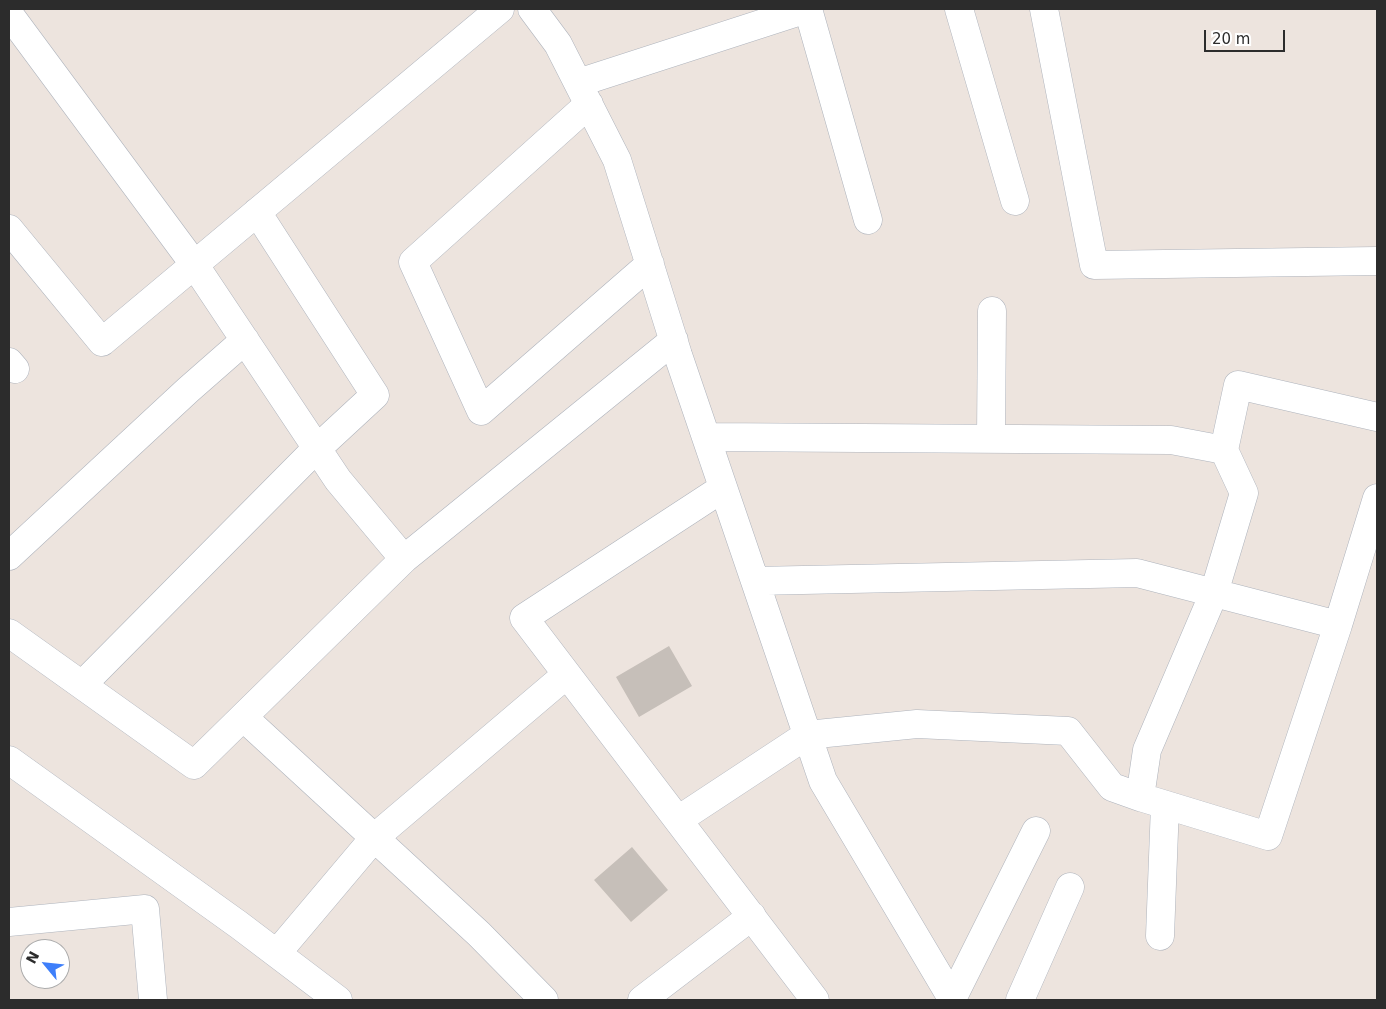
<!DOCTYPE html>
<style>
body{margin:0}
#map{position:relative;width:1386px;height:1009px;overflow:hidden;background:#ede4de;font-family:"DejaVu Sans",sans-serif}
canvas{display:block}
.frame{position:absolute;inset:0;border:10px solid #2c2c2c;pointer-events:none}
.north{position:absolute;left:20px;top:939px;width:50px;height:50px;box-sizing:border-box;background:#fff;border:1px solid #ababab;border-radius:50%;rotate:298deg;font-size:14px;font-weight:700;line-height:20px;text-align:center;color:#2c2c2c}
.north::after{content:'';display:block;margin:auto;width:18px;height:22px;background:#3e7ffa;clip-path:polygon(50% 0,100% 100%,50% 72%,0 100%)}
.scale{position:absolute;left:1204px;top:30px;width:81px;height:22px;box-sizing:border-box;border:2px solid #2c2c2c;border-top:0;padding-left:6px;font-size:15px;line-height:18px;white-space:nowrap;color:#2c2c2c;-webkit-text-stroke:4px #fff;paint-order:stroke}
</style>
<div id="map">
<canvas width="1386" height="1009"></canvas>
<div class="frame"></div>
<div class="north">N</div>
<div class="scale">20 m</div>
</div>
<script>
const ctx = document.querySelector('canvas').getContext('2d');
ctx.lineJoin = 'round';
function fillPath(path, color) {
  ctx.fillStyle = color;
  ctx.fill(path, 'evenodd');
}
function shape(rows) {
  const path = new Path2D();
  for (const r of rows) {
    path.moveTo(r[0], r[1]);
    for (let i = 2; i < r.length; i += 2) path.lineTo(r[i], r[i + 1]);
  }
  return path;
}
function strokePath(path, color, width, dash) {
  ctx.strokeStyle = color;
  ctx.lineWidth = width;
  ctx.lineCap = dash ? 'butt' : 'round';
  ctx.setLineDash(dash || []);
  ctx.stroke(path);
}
const building = shape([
 [669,646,692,686,639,717,616,677],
 [632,847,668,890,631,922,594,880]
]);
const street = shape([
 [532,9,558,44,617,160,678,355,823,781,953,1000],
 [808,9,868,220],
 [959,9,1015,201],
 [1044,9,1094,265,1377,261],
 [9,14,194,264,338,480,404,559,194,765,9,633],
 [578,83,807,9],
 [589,104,413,262,481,411,650,264],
 [9,229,102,342,500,9],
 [9,362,15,369],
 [706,437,1171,440,1224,450,1238,385,1377,417],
 [991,438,992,311],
 [723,488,524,618,815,1000],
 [9,556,188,390,245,340],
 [404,559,674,340],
 [755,581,1137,573,1338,625],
 [82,685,308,457,375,395,257,212],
 [243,717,479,934,544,1000],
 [9,760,239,925,338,1000],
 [1140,797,1268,836,1338,625,1377,498],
 [678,820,807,735,917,724,1068,731,1112,787,1140,797,1147,750,1214,593,1244,493,1224,450],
 [9,922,145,909,153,1000],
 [1160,936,1165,805],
 [277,953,374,838,566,675],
 [952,999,1036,831],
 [642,1000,752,916],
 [1020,1000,1070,887]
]);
fillPath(building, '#c6bfb9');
strokePath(street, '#aeb3bc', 29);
strokePath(street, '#fff', 28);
</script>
